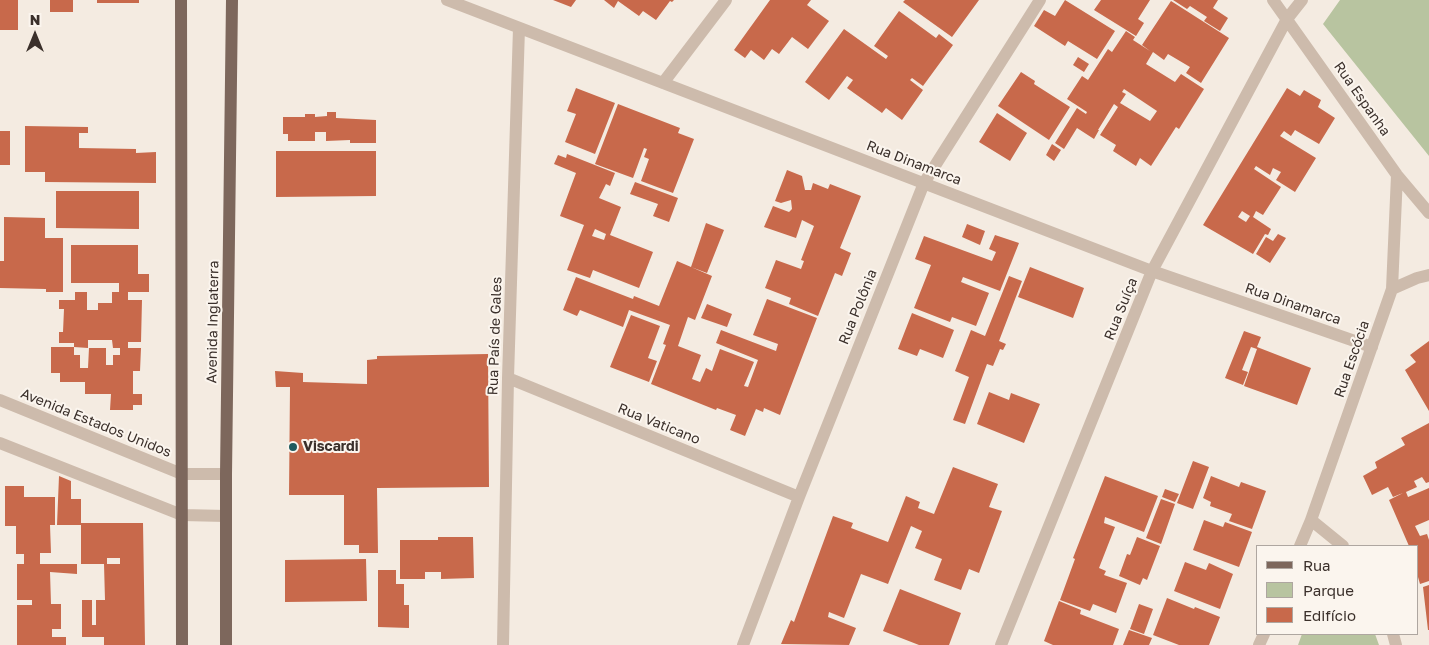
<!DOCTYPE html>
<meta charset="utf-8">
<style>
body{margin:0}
#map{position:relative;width:1429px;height:645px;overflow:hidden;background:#f4ebe1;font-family:"Golos Text",sans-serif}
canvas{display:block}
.legend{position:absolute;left:1256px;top:545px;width:162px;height:90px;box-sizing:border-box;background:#fbf5ee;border:1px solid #aea6a0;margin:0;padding:6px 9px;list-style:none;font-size:15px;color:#3b302b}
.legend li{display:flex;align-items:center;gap:10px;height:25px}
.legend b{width:25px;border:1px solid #aea6a0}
.north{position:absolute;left:10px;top:10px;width:50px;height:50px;-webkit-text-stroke:4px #fbf5ee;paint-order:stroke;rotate:0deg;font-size:14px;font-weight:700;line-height:20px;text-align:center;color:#3b302b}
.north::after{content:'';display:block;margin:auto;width:18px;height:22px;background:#3b302b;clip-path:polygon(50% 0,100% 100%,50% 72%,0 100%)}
</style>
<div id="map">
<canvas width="1429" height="645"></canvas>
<ul class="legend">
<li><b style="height:6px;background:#7d675c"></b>Rua</li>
<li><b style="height:14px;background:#b8c4a0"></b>Parque</li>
<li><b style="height:14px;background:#c8694b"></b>Edifício</li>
</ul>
<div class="north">N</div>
</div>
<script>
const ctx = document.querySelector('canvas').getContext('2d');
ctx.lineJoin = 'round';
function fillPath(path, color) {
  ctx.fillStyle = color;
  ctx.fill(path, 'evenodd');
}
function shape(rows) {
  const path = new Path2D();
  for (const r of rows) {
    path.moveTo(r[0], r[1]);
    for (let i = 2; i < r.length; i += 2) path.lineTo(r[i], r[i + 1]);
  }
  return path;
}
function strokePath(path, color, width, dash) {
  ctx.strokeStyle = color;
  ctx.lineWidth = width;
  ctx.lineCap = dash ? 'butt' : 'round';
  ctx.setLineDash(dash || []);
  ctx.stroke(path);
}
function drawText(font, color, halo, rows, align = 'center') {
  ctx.font = font + ' "Golos Text",sans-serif';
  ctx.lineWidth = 4;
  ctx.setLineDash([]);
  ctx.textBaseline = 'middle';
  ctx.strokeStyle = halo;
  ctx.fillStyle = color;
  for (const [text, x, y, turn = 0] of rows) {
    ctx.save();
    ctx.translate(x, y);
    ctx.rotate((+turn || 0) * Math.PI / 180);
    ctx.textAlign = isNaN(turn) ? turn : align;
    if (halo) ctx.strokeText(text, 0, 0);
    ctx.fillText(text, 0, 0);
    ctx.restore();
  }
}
const green = shape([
 [1340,0,1429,0,1429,156,1323,24],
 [1302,634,1375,634,1379,645,1298,645]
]);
const building = shape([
 [0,0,18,0,18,30,0,30],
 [50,0,73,0,73,12,50,12],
 [97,0,139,0,139,3,97,3],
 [553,0,576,0,571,7],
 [604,0,674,0,672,2,670,1,656,20,643,11,639,16,618,1,614,8],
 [770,0,811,0,807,5,829,21,808,49,792,37,779,54,772,49,764,60,751,50,745,58,734,50],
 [905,0,979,0,952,37,903,2],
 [1065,0,1115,31,1097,59,1068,41,1065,46,1034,26,1044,10,1055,16],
 [1101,0,1150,0,1138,19,1144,23,1136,36,1094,10],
 [1173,0,1218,0,1213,8,1228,18,1220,31,1204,21,1207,17,1190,6,1187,9],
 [1171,1,1229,38,1201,83,1186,73,1190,67,1168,54,1164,60,1153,52,1146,64,1175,82,1181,74,1204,89,1179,129,1176,127,1151,166,1140,158,1136,166,1113,151,1116,145,1100,135,1118,107,1114,104,1098,130,1099,130,1094,139,1077,128,1064,149,1055,143,1077,108,1086,114,1087,112,1067,99,1082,76,1088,80,1108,49,1112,52,1126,31,1135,37,1133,40,1150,51,1142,45],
 [1124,89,1157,111,1150,121,1120,103,1126,94,1122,92],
 [899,11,936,38,939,34,953,45,923,86,912,78,910,80,923,90,902,120,886,108,882,113,847,88,853,80,847,76,829,100,805,82,844,29,886,59,888,56,874,46],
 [1078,57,1089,64,1084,72,1073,65],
 [1021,72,1035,81,1034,84,1070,107,1049,140,998,106],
 [576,88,615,103,595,154,565,142,576,114,567,111],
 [1287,88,1300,96,1304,90,1321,100,1318,107,1335,118,1319,144,1295,130,1291,136,1284,131,1280,136,1316,158,1295,192,1276,180,1281,172,1273,168,1270,175,1256,166,1254,169,1281,187,1263,215,1256,211,1253,217,1271,229,1268,235,1265,234,1253,254,1203,225],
 [1242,211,1250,216,1246,222,1238,217],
 [618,104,680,128,678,133,694,139,673,193,641,181,649,159,644,157,647,149,644,148,633,178,595,164],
 [327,112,336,112,336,118,376,120,376,143,350,143,350,140,326,141,326,132,315,132,315,141,288,141,288,134,283,134,283,117,305,117,305,114,315,114,315,117,327,116],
 [997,113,1027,133,1010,161,979,142],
 [25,126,88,127,88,133,79,133,79,148,136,149,136,153,156,152,156,183,45,182,45,172,25,172],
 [0,131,10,131,10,165,0,165],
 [1052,144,1061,150,1054,161,1046,155],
 [276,151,376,151,376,196,276,197],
 [567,154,615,173,610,186,606,184,599,198,621,207,610,235,653,252,639,288,593,270,590,278,567,270,584,225,560,216,576,173,554,164,558,155,566,158],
 [595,229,606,234,604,240,592,236],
 [787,170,802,176,805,190,811,190,813,183,828,189,830,184,861,196,840,248,851,253,842,276,835,273,818,316,789,304,791,298,765,288,776,260,801,269,804,261,801,260,814,226,802,220,796,238,764,227,773,206,789,212,792,209,791,200,781,203,775,201],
 [635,182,678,198,669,222,653,216,658,204,630,194],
 [56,191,139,191,139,229,56,228],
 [4,217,45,218,45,238,63,238,63,292,46,292,46,289,0,288,0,261,4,261],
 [706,223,724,230,707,273,691,267,712,276,695,320,688,317,678,346,701,355,692,379,700,382,706,368,712,371,720,349,754,362,744,386,748,387,758,360,716,343,721,330,776,351,778,344,753,335,767,299,817,318,780,415,764,408,763,412,756,409,745,436,730,430,736,415,717,408,716,410,651,384,666,345,663,344,670,325,629,310,623,327,580,310,577,316,563,310,576,277,633,299,634,296,659,306,677,261,691,267],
 [967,224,985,231,980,245,962,237],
 [1278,234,1286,238,1270,263,1256,254,1266,237,1273,241],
 [995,235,1019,243,1000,291,963,277,961,282,989,293,976,326,952,317,950,322,914,308,931,265,915,259,924,236,992,261,996,252,989,249],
 [71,245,138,245,138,274,149,274,149,292,128,292,128,300,142,300,141,342,128,342,128,348,141,348,140,371,133,371,133,394,142,394,142,405,133,405,133,410,110,410,111,394,85,394,85,382,60,382,60,373,51,373,51,347,74,347,74,343,59,343,59,332,63,332,64,309,59,309,59,300,75,300,75,292,87,292,87,310,98,310,98,303,112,303,112,292,119,292,119,283,71,283],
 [88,340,112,340,113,348,120,348,120,355,113,355,113,365,106,365,106,348,89,348,88,368,80,368,80,355,74,355,74,347,88,348],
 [1030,267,1084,288,1073,318,1018,297],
 [1009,276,1022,281,999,341,1006,344,1003,350,1000,349,993,366,987,364,965,424,953,420,969,377,955,371,971,330,985,336],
 [707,304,732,314,727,327,701,318],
 [912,313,954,330,943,358,920,349,917,356,898,349],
 [631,315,660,326,648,358,657,361,649,382,610,367],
 [1244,331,1261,337,1257,347,1311,368,1297,405,1244,386,1257,349,1251,347,1242,370,1248,372,1243,385,1225,378],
 [1429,341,1429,411,1405,370,1416,362,1410,355],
 [488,354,489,487,377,488,378,553,359,553,359,545,344,545,344,495,289,495,290,387,276,387,275,371,303,373,303,382,367,384,367,360,377,359,377,356],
 [989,392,1009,400,1011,393,1040,404,1024,443,977,424],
 [1429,423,1429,482,1426,483,1422,477,1414,481,1417,487,1406,492,1408,497,1429,488,1429,520,1415,526,1420,536,1427,534,1429,540,1429,581,1420,584,1418,577,1418,546,1409,546,1389,500,1403,493,1393,497,1388,487,1372,495,1363,476,1377,468,1375,462,1405,445,1401,438],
 [1193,461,1209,467,1193,509,1177,503],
 [953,467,998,484,989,507,1002,511,979,573,969,569,961,590,934,580,942,559,915,548,922,531,911,526,888,584,861,574,844,618,829,612,828,617,856,628,849,645,781,644,791,620,794,622,833,516,853,523,851,528,888,542,906,496,920,502,918,508,934,514],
 [59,476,71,481,71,499,81,499,81,523,143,523,145,645,104,645,104,637,82,637,82,600,92,600,92,625,96,625,96,600,105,600,104,564,81,564,81,525,57,525],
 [107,558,120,558,120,564,107,564],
 [1105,476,1158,496,1144,532,1105,517,1104,523,1115,527,1099,568,1106,571,1104,575,1127,583,1116,613,1093,604,1090,611,1060,600,1075,559,1073,558],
 [1211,476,1239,487,1241,482,1266,491,1252,529,1229,521,1232,514,1210,506,1211,502,1203,498],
 [5,486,24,486,24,497,55,497,55,525,50,525,51,553,40,553,40,564,77,564,77,574,50,572,51,604,61,604,61,629,52,629,52,637,66,637,66,645,17,645,17,605,32,605,32,600,17,600,17,564,24,564,24,554,16,554,16,526,5,526],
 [1165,489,1179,494,1175,502,1162,497],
 [1161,499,1175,504,1161,544,1146,538],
 [1204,520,1223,527,1225,522,1252,532,1239,567,1193,550],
 [438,537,473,537,474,578,441,579,441,572,425,572,425,579,400,579,400,540,438,540],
 [1137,537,1160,546,1147,580,1143,578,1140,585,1119,576,1127,554,1130,555],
 [366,559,367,601,285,602,285,560],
 [1185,562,1206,570,1209,563,1233,574,1220,609,1174,591],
 [378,570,396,570,396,584,404,584,404,605,409,605,409,628,378,627],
 [1429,585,1429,630,1428,630,1423,587],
 [900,589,961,613,949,645,919,645,883,631],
 [1167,598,1194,609,1195,607,1220,617,1209,645,1179,645,1153,635],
 [1059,601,1081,610,1080,614,1119,629,1113,645,1053,645,1044,641],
 [1139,604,1153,609,1144,634,1130,629],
 [1129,630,1152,638,1149,645,1123,645]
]);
const minor = shape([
 [447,0,1152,271,1372,347],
 [1273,0,1397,175,1429,213],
 [663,83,726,0],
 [1392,289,1417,278,1429,275],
 [508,378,799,497],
 [0,400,182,474,226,474],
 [0,443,182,515,226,516],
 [1311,520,1343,546],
 [1300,546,1311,520,1392,289,1397,175],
 [1393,634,1396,645],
 [503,645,508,378,519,28],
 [743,645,799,497,924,183,1040,0],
 [1001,645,1152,271,1287,19,1302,0],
 [1259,645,1264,634]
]);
const major = shape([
 [181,0,182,645],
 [226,645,226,474,232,0]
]);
const markers = [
 [293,447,5,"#1f5a5e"]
];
const streetNames = [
 ["Rua Espanha",1362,99,55],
 ["Rua Dinamarca",914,163,21],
 ["Rua Dinamarca",1293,304,19],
 ["Rua Polônia",858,307,-68],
 ["Rua Suíça",1121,309,-68],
 ["Avenida Inglaterra",213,322,-89],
 ["Rua País de Gales",495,336,-88],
 ["Rua Escócia",1352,359,-71],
 ["Avenida Estados Unidos",96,423,22],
 ["Rua Vaticano",659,424,22]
];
const poiNames = [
 ["Viscardi",303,447]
];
fillPath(green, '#b8c4a0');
fillPath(building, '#c8694b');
strokePath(minor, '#cdbbac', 12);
strokePath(major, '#7d675c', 12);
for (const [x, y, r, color] of markers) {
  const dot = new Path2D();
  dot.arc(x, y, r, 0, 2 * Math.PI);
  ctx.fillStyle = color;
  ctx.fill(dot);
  strokePath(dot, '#fbf5ee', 2);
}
drawText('14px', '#3b302b', '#fbf5ee', streetNames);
drawText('bold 14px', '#3b302b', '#fbf5ee', poiNames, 'left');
</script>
